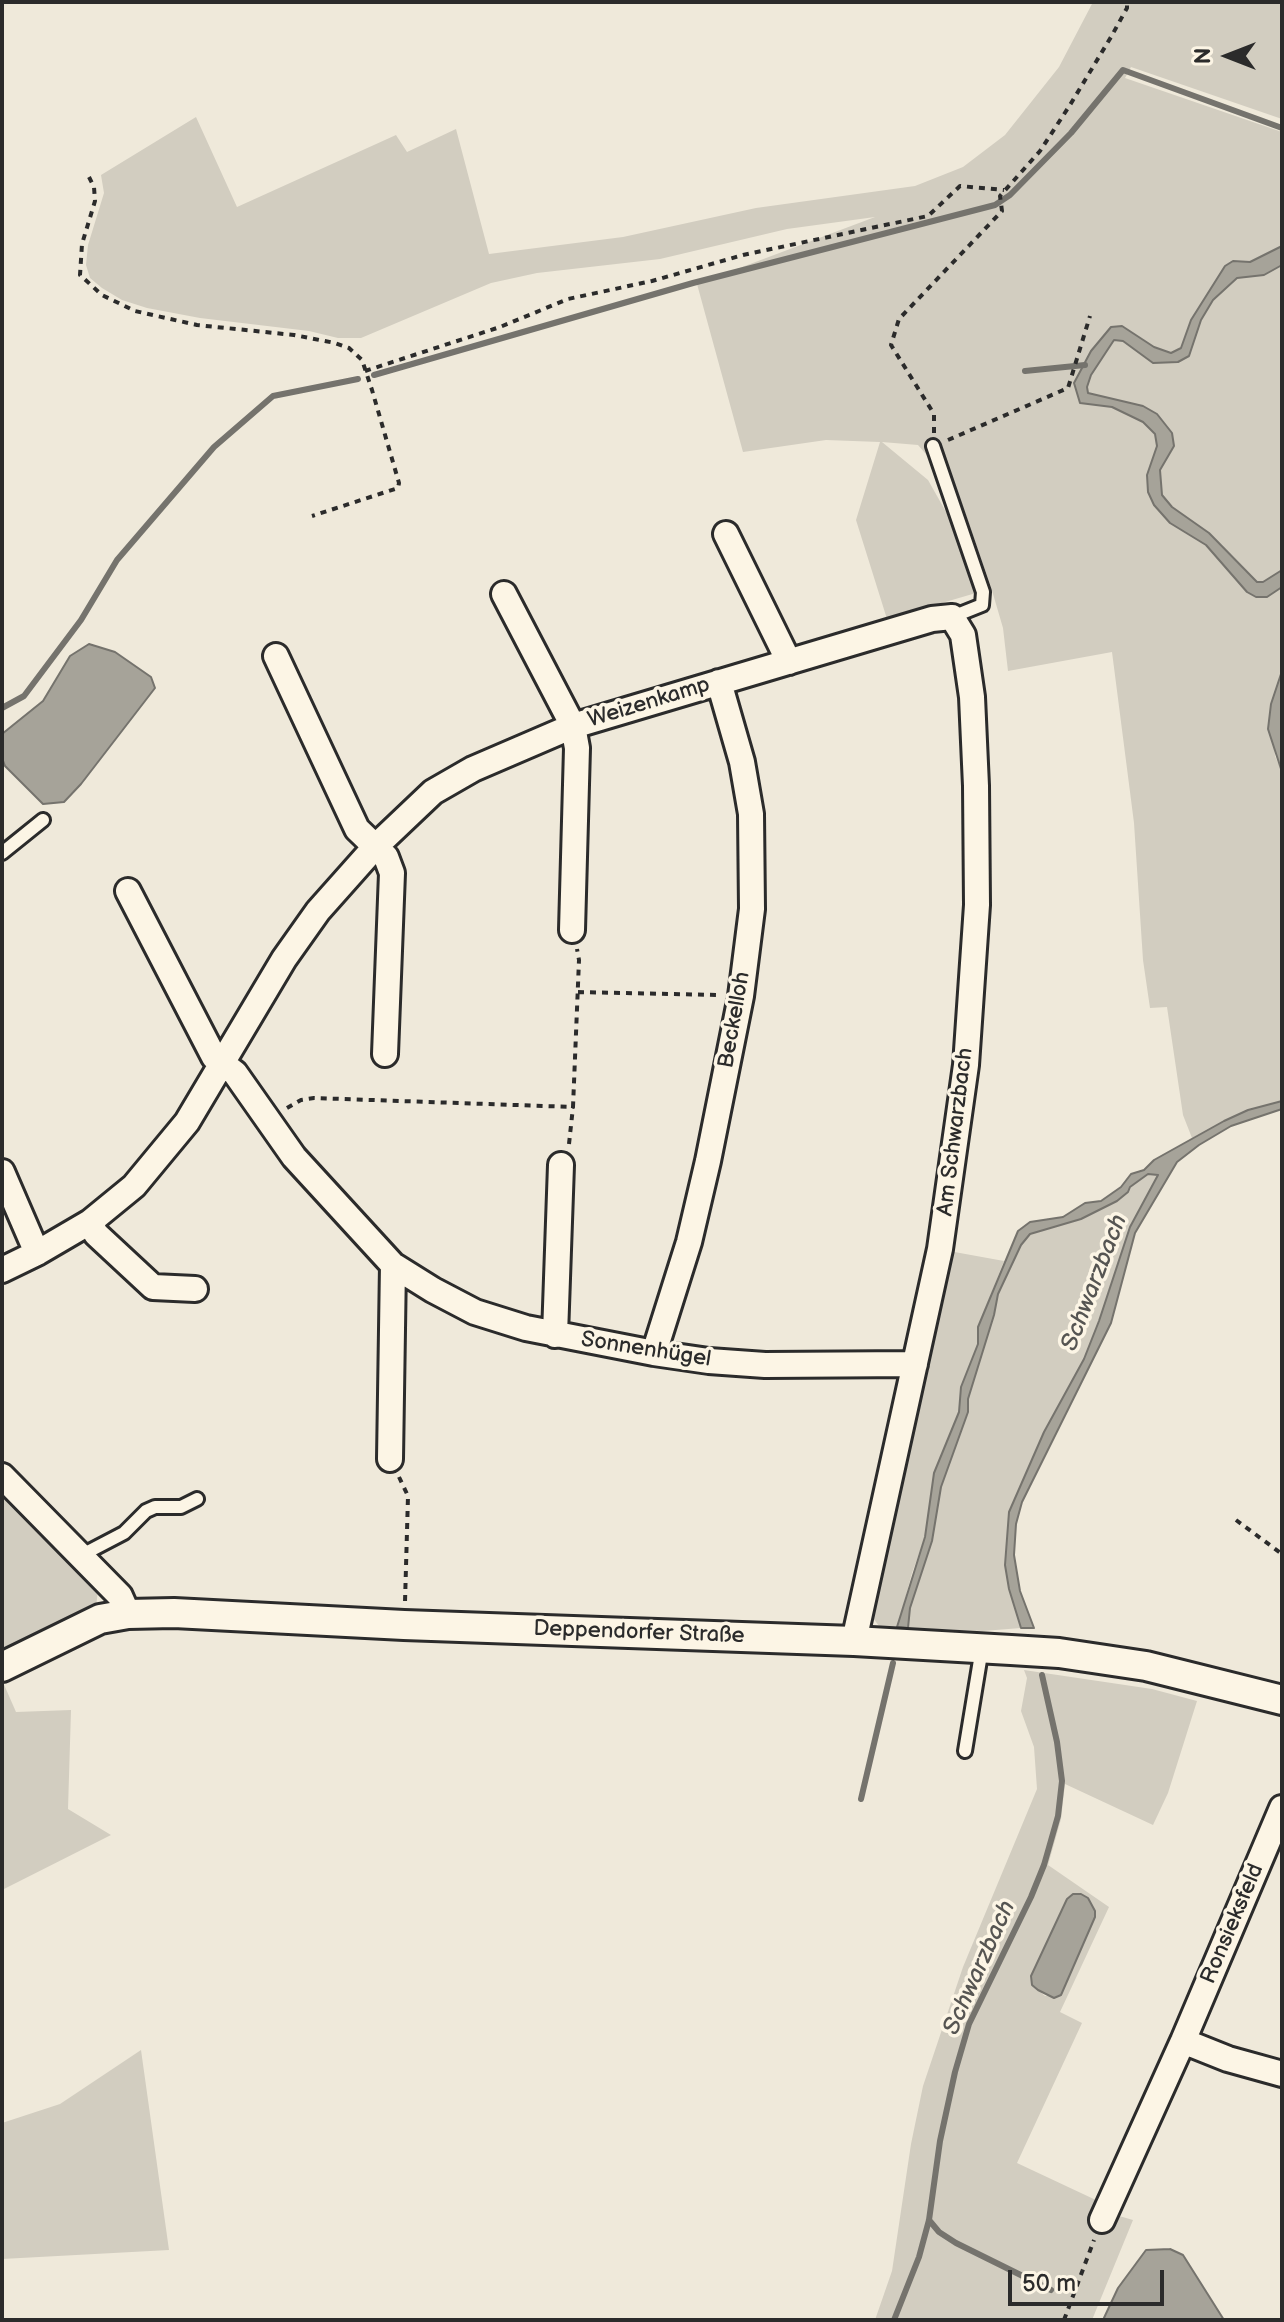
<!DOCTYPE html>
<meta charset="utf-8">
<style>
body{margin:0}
#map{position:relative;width:1284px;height:2322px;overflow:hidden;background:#efe9da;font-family:"Balsamiq Sans",sans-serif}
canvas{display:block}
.frame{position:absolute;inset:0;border:4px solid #2b2b2b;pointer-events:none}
.north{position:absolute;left:1188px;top:16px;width:80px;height:80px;-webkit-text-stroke:6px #fcf5e5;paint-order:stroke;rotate:270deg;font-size:22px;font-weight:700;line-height:32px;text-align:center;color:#2b2b2b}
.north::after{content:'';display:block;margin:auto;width:28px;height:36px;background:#2b2b2b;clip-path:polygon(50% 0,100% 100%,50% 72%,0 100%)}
.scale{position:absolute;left:1008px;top:2270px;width:156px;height:36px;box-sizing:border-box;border:4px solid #2b2b2b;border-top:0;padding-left:10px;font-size:24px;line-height:28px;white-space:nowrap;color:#2b2b2b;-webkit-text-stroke:6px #fcf5e5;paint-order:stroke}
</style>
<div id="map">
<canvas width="1284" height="2322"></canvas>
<div class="frame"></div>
<div class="north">N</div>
<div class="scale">50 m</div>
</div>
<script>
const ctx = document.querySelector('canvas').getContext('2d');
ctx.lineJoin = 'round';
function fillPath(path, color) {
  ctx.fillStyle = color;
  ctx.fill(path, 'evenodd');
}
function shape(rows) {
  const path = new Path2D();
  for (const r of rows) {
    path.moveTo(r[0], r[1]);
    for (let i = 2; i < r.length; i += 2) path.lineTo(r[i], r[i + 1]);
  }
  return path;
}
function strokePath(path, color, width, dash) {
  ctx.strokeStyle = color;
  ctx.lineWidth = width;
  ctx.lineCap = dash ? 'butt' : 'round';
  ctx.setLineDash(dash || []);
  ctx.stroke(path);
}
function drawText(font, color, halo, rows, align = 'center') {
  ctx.font = font + ' "Balsamiq Sans",sans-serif';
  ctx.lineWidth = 7;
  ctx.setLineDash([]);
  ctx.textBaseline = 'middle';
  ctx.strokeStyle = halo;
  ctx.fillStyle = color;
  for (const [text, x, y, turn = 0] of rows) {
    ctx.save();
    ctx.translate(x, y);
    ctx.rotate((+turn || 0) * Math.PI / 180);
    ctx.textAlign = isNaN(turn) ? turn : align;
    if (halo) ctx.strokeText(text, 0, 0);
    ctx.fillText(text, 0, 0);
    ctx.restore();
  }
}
const green = shape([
 [1093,2,1282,2,1282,119,1131,67,1125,78,1282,132,1282,246,1250,262,1233,261,1191,320,1181,347,1171,353,1154,347,1122,326,1091,351,1079,377,1080,403,1112,407,1143,422,1155,435,1157,446,1147,475,1170,523,1206,545,1247,592,1267,597,1282,587,1282,671,1271,704,1275,756,1282,772,1282,1101,1248,1110,1192,1138,1183,1115,1167,1007,1150,1008,1143,960,1134,823,1112,652,1008,671,1003,628,991,587,957,490,918,445,882,442,928,480,954,526,976,593,887,619,856,520,880,442,826,440,743,452,697,284,875,217,787,229,660,259,537,273,491,283,361,338,338,338,309,331,200,318,147,308,122,300,102,288,90,278,86,265,88,245,104,193,101,175,196,117,237,207,396,135,407,152,456,129,489,254,623,237,756,208,915,186,963,167,1005,135,1059,67],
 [1282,265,1282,570,1263,582,1257,582,1209,533,1172,507,1162,495,1160,470,1174,447,1172,433,1157,414,1143,406,1088,393,1087,387,1091,375,1114,340,1123,341,1153,363,1189,356,1201,320,1213,300,1237,278,1264,275],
 [1148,1174,1159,1174,1130,1227,1099,1321,1084,1359,1044,1432,1009,1512,1009,1589,1021,1628,983,1631,908,1628,910,1608,932,1541,941,1487,968,1412,968,1399,998,1294,1021,1245,1030,1234,1081,1219,1101,1209],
 [949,1251,1004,1261,978,1327,978,1344,961,1387,959,1412,934,1473,925,1537,912,1573,899,1622,897,1627,879,1626,870,1614],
 [2,1495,98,1590,96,1607,2,1657],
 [1024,1670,1152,1689,1197,1701,1168,1793,1153,1825,1065,1784,1061,1819,1048,1865,1109,1907,1060,2012,1082,2023,1017,2163,1098,2201,1095,2209,1133,2220,1092,2320,875,2320,892,2271,911,2144,923,2086,963,1967,1037,1789,1034,1747,1021,1711,1027,1678],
 [1095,1917,1061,1995,1045,1996,1032,1985],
 [2,1680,16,1712,71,1710,68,1809,111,1835,2,1890],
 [141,2050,169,2250,2,2259,2,2123,60,2104]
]);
const water = shape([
 [1282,246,1282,265,1264,275,1237,278,1213,300,1201,320,1189,356,1178,362,1153,363,1123,341,1114,340,1091,375,1087,387,1088,393,1143,406,1157,414,1172,433,1174,446,1160,470,1162,495,1172,507,1209,533,1257,582,1263,582,1282,570,1282,587,1267,597,1256,597,1247,592,1206,545,1170,523,1154,505,1148,492,1147,475,1157,446,1155,434,1143,422,1112,407,1080,403,1074,383,1091,351,1111,327,1122,326,1154,347,1171,353,1181,348,1191,320,1225,266,1233,261,1250,262,1282,246],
 [89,644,115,652,151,677,155,688,81,784,64,802,43,804,5,766,2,758,2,734,43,701,70,656,89,644],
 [1282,671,1282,772,1268,729,1271,704,1282,671],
 [1282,1101,1282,1109,1231,1126,1199,1145,1177,1162,1135,1233,1111,1323,1022,1502,1016,1524,1014,1555,1020,1591,1034,1628,1021,1628,1009,1589,1005,1565,1009,1512,1044,1432,1084,1359,1099,1321,1130,1227,1158,1175,1148,1174,1130,1187,1128,1192,1117,1201,1081,1219,1030,1234,1021,1245,998,1294,994,1315,968,1399,968,1412,941,1487,932,1541,910,1608,908,1628,897,1627,925,1537,934,1473,959,1412,961,1387,978,1344,978,1327,1018,1231,1030,1222,1063,1217,1085,1203,1101,1201,1121,1187,1131,1174,1144,1170,1154,1160,1224,1121,1248,1110,1282,1101],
 [1073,1894,1081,1894,1088,1898,1095,1911,1095,1917,1061,1995,1054,1998,1038,1990,1032,1985,1031,1976,1067,1899,1073,1894],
 [1170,2249,1183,2255,1224,2320,1103,2320,1118,2288,1146,2250,1170,2249]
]);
const stream = shape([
 [1025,371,1085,365],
 [374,375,693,283,995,205,1010,195,1071,133,1123,70,1282,128],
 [2,708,24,696,81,620,117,560,214,447,273,396,358,379],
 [861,1799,893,1663],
 [929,2220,939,2232,956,2243,1051,2290],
 [894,2320,919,2257,929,2220,940,2141,955,2072,969,2024,1031,1897,1044,1865,1058,1816,1062,1781,1057,1742,1042,1675]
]);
const path = shape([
 [89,177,94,187,95,201,82,244,80,275,102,295,135,311,197,325,294,335,335,343,349,348,362,360,372,390,399,483,398,488,312,516],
 [365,371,500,327,568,299,652,281,743,255,928,216,960,186,1004,190],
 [934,433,934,414,891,345,899,319,1002,211,1000,196,1040,151,1070,105,1111,37,1127,8,1127,2],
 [948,440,1068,388,1090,316],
 [578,992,720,995],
 [287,1108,301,1100,314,1098,573,1107,579,960,577,949],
 [569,1144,573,1107],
 [399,1477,408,1496,405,1602],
 [1236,1520,1282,1554],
 [1064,2320,1094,2240]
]);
const service = shape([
 [933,446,983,592,982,605,952,617],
 [2,853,43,820],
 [80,1556,124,1533,146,1511,155,1507,181,1507,197,1499],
 [965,1751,982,1648]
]);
const minor = shape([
 [726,534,789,662],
 [504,594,573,726,577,748,572,930],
 [276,656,357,829,386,857,392,873,385,1054],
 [128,891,214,1057,235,1073,294,1157,393,1265,433,1290,475,1312,526,1328,654,1353,709,1361,765,1365,915,1364],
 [2,1172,37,1253],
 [90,1222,96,1234,153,1287,195,1289],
 [2,1270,37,1253,90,1222,134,1186,187,1122,284,959,318,911,374,848,433,792,473,769,573,726,932,619,952,617,963,635,972,697,976,786,977,905,966,1065,940,1249,854,1641],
 [555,1335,561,1165],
 [654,1353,689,1242,708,1161,741,996,752,909,751,814,742,762,719,682],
 [390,1459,393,1265],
 [2,1476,120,1596,128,1614],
 [1183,2041,1228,2059,1282,2074],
 [1102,2220,1183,2041,1282,1808]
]);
const tertiary = shape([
 [2,1667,100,1619,128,1614,174,1613,404,1625,854,1641,1011,1650,1059,1653,1146,1666,1282,1700]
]);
const streetNames = [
 ["Weizenkamp",649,703,-17],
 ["Beckelloh",735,1020,-80],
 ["Am Schwarzbach",956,1132,-83],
 ["Sonnenhügel",646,1350,9],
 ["Deppendorfer Straße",639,1633,2],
 ["Ronsieksfeld",1233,1924,-67]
];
const waterNames = [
 ["Schwarzbach",1095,1283,-69],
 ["Schwarzbach",980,1968,-66]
];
fillPath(green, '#d2cdc0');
fillPath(water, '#a6a399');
strokePath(water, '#75736d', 2);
strokePath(stream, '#75736d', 6);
strokePath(service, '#2b2b2b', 18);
strokePath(minor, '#2b2b2b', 30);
strokePath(tertiary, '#2b2b2b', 34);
strokePath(path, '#2b2b2b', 4, [6, 6]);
strokePath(service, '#fcf5e5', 12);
strokePath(minor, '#fcf5e5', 24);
strokePath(tertiary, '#fcf5e5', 28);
drawText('22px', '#2b2b2b', '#fcf5e5', streetNames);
drawText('italic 24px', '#565552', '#fcf5e5', waterNames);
</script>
